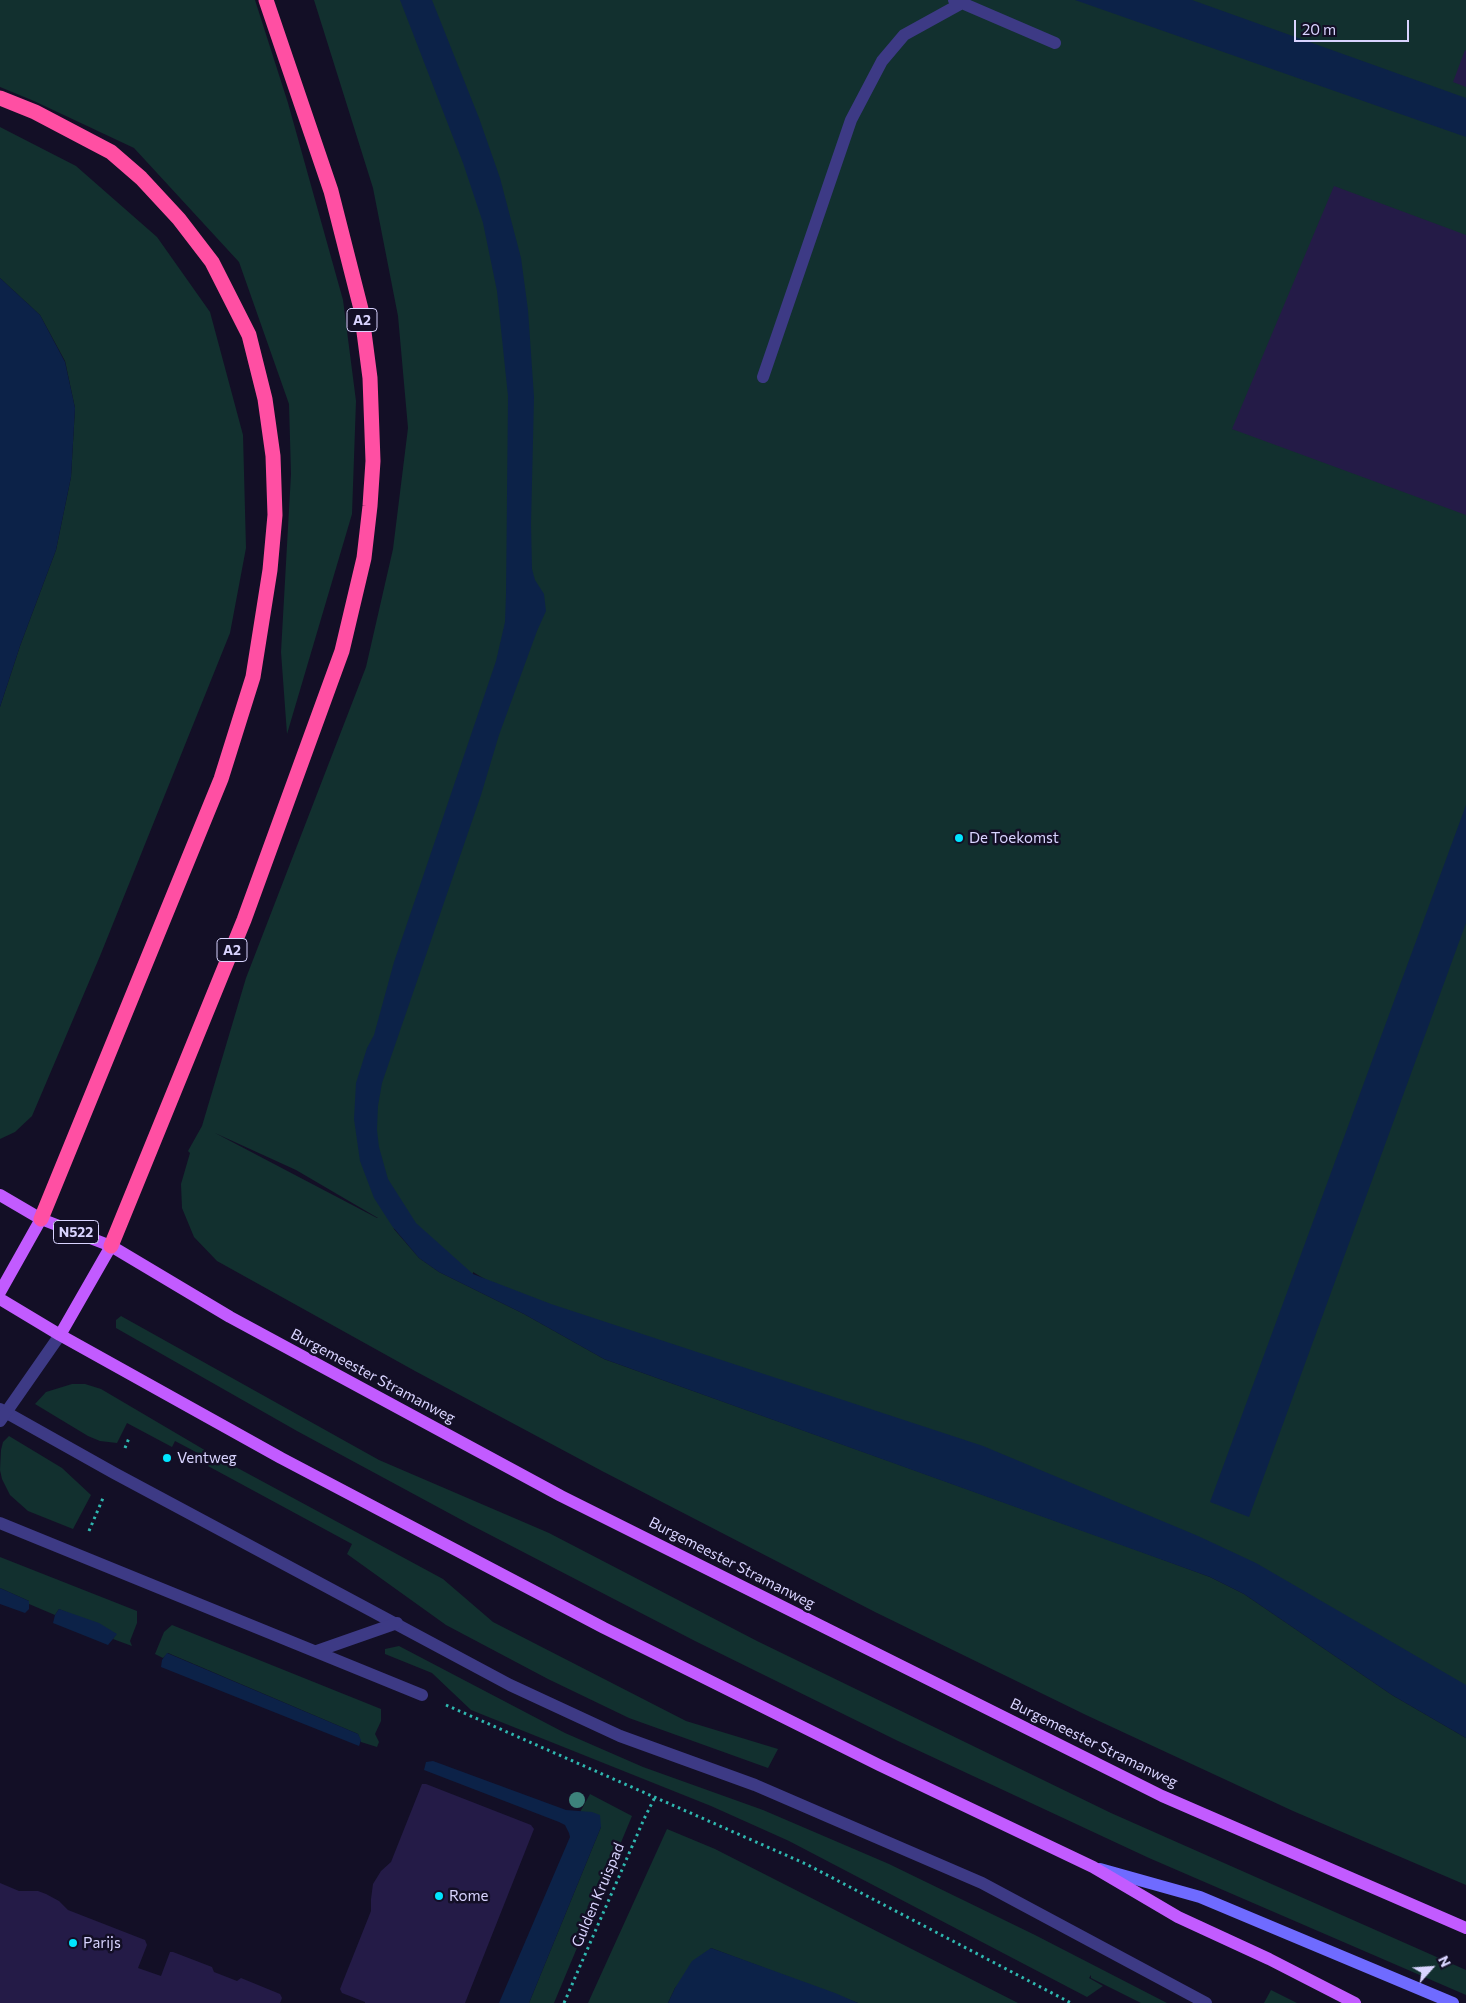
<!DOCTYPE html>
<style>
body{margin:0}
#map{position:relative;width:1466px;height:2003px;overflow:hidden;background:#130f26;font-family:Commissioner,sans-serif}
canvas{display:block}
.north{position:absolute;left:1406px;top:1943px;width:50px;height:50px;-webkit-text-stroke:4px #130f26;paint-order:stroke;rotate:64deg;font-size:14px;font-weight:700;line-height:20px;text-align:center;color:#d9d4ff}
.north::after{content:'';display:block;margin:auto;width:18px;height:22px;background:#d9d4ff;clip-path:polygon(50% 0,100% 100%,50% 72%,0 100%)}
.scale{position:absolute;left:1294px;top:20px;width:115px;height:22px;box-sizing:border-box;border:2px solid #d9d4ff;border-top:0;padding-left:6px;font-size:15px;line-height:18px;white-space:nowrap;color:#d9d4ff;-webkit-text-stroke:4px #130f26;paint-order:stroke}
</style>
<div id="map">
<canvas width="1466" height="2003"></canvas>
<div class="north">N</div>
<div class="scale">20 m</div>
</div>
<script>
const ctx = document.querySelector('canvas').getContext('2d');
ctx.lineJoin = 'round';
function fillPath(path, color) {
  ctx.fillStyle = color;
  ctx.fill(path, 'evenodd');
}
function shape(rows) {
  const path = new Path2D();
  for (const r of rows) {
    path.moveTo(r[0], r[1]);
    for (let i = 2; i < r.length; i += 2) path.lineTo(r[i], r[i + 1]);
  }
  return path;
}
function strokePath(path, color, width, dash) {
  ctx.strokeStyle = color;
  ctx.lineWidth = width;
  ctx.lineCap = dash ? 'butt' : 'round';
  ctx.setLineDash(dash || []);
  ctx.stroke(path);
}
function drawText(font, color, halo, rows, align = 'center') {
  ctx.font = font + ' Commissioner,sans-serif';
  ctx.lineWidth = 5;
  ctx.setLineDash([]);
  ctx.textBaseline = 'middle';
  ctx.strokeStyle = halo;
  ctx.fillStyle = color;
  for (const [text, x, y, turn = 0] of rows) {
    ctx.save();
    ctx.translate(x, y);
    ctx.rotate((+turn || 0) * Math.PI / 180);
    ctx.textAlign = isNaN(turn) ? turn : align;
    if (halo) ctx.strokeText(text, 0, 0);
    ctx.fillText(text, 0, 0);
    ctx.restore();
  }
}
const green = shape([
 [0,0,255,0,288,103,343,300,356,401,352,514,287,734,281,652,291,474,289,404,239,262,134,148,34,101,0,87],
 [314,0,420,0,490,215,507,322,522,448,522,360,478,153,425,0,1466,0,1466,1703,1208,1560,531,1307,473,1272,473,1274,393,1228,419,1258,439,1272,524,1314,604,1359,1123,1545,1210,1577,1244,1594,1392,1695,1466,1738,1466,1885,1293,1811,1086,1715,875,1612,602,1471,415,1371,217,1261,194,1237,182,1208,181,1184,190,1153,188,1151,202,1126,246,978,366,667,393,549,408,428,398,316,373,188],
 [215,1133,296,1170,378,1218,377,1218],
 [0,127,76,166,157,237,210,312,243,435,246,548,230,633,100,956,32,1116,15,1132,0,1139,0,707,20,646,56,550,71,477,75,408,65,361,40,315,0,278],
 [121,1316,379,1460,549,1533,757,1641,1111,1813,1466,1970,1466,1995,1149,1858,898,1741,695,1641,471,1525,297,1431,116,1328,116,1320],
 [72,1384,85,1384,101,1389,208,1452,443,1579,493,1622,686,1721,778,1749,768,1768,629,1718,548,1679,446,1625,347,1554,352,1544,208,1466,211,1460,175,1441,172,1447,127,1423,117,1443,100,1441,88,1436,35,1404,46,1392],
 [9,1436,62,1468,91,1495,73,1529,28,1511,10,1495,2,1479,0,1470,1,1450,3,1442],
 [0,1557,137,1611,137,1623,130,1641,132,1646,113,1639,116,1634,59,1609,55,1615,29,1604,29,1601,0,1588],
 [172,1625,381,1709,381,1721,375,1734,379,1742,377,1747,361,1742,358,1734,168,1653,163,1658,155,1654,164,1632],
 [399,1646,565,1733,643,1767,763,1810,889,1864,1035,1935,1167,2003,1141,2003,1091,1978,1091,1975,1089,1978,1103,1986,1087,1997,789,1841,711,1806,471,1710,432,1673,385,1654,385,1649],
 [590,1794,632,1816,554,2003,529,2003,601,1827,579,1814],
 [667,1829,715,1849,1018,2003,858,2003,711,1948,675,1988,668,2003,588,2003],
 [1271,1990,1297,2003,1264,2003]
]);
const water = shape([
 [400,0,432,0,479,118,500,178,521,258,528,310,534,397,531,524,532,569,535,580,544,594,546,611,537,631,499,735,481,795,382,1083,378,1106,377,1130,379,1147,388,1179,416,1223,473,1274,551,1304,983,1446,1198,1536,1256,1563,1466,1685,1466,1738,1392,1695,1244,1594,1210,1577,604,1359,524,1314,439,1272,419,1258,392,1226,374,1198,360,1161,354,1119,356,1083,367,1048,374,1035,394,962,496,661,505,622,506,594,508,396,497,291,483,223,463,163],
 [1075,0,1192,0,1466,98,1466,137],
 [0,278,40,315,65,362,75,408,71,477,56,550,20,646,0,707],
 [1466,805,1466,923,1249,1517,1210,1502],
 [0,1588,29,1601,29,1609,25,1613,0,1604],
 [59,1609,99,1623,117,1634,108,1645,53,1623,55,1615],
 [167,1653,358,1734,361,1740,359,1746,161,1667,162,1660],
 [433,1761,566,1810,592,1812,600,1815,601,1827,529,2003,499,2003,570,1837,569,1833,565,1825,559,1822,424,1770,426,1762],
 [711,1948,835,1993,858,2003,668,2003,675,1988,692,1961]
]);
const building = shape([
 [1465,50,1466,51,1466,87,1453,82],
 [1334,186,1466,235,1466,515,1232,429],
 [422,1784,426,1784,531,1825,534,1829,465,2003,365,2003,365,2002,342,1993,340,1989,371,1911,371,1899,373,1884,381,1871,391,1862],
 [0,1883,19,1891,38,1891,46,1894,59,1901,68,1910,145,1940,147,1945,138,1968,161,1976,170,1952,173,1952,212,1967,214,1972,232,1979,237,1981,241,1978,280,1994,282,1998,280,2003,0,2003]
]);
const path = shape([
 [125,1448,129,1438],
 [89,1531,103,1498],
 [446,1705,806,1864,1071,2003],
 [564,2003,644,1819,655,1797]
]);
const service = shape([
 [962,3,1055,43],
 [763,377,851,120,882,61,904,35,962,3,954,0],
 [0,1409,114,1473,510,1685,620,1736,755,1785,982,1883,1206,2003]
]);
const minor = shape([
 [0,1421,60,1335],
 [0,1523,422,1695],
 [317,1651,397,1623]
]);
const secondary = shape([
 [1100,1869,1200,1897,1453,2003]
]);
const primary = shape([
 [0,1195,41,1219,111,1246,230,1317,561,1496,1162,1796,1466,1928],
 [0,1292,41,1219],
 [0,1299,60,1335,281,1458,604,1628,879,1765,1093,1867,1178,1917,1269,1959,1355,2003],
 [60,1335,111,1246]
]);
const motorway = shape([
 [0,98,35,112,111,152,141,178,179,219,212,262,249,335,265,399,273,456,275,515,270,570,253,677,221,779,41,1219],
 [111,1246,244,920,342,651,364,558,370,506,373,461,370,378,361,309,331,191,266,0]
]);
const trees = [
 [577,1800]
];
const markers = [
 [959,838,5,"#00e5ff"],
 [167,1458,5,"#00e5ff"],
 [439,1896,5,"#00e5ff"],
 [73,1943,5,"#00e5ff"]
];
const shields = [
 [362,320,30],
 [232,950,30],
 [76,1232,45]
];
const shieldNames = [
 ["A2",362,320],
 ["A2",232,950],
 ["N522",76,1232]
];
const poiNames = [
 ["De Toekomst",969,838],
 ["Ventweg",177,1458],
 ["Rome",449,1896],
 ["Parijs",83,1943]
];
const streetNames = [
 ["Burgemeester Stramanweg",373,1376,28],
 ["Burgemeester Stramanweg",732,1563,27],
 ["Burgemeester Stramanweg",1094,1743,26],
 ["Gulden Kruispad",598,1895,-67]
];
fillPath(green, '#12302f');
fillPath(water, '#0c2248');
fillPath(building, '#241b47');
strokePath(path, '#2fb8b0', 3, [2.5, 4]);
strokePath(service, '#3d3a85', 12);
strokePath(minor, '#3d3a85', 12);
strokePath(secondary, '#6f6bff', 12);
strokePath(primary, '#c25bff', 12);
strokePath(motorway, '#ff4fa3', 15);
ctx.fillStyle = '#3d827b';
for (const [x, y] of trees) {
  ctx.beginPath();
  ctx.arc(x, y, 8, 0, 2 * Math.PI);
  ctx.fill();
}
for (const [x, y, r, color] of markers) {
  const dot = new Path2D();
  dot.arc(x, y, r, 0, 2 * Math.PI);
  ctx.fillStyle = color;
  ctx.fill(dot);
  strokePath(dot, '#130f26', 2);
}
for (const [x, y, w] of shields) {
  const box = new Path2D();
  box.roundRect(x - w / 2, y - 11.5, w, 23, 4);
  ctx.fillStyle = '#130f26';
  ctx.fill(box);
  strokePath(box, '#d9d4ff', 1);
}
drawText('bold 14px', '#d9d4ff', null, shieldNames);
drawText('15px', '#d9d4ff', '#130f26', poiNames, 'left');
drawText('15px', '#d9d4ff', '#130f26', streetNames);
</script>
